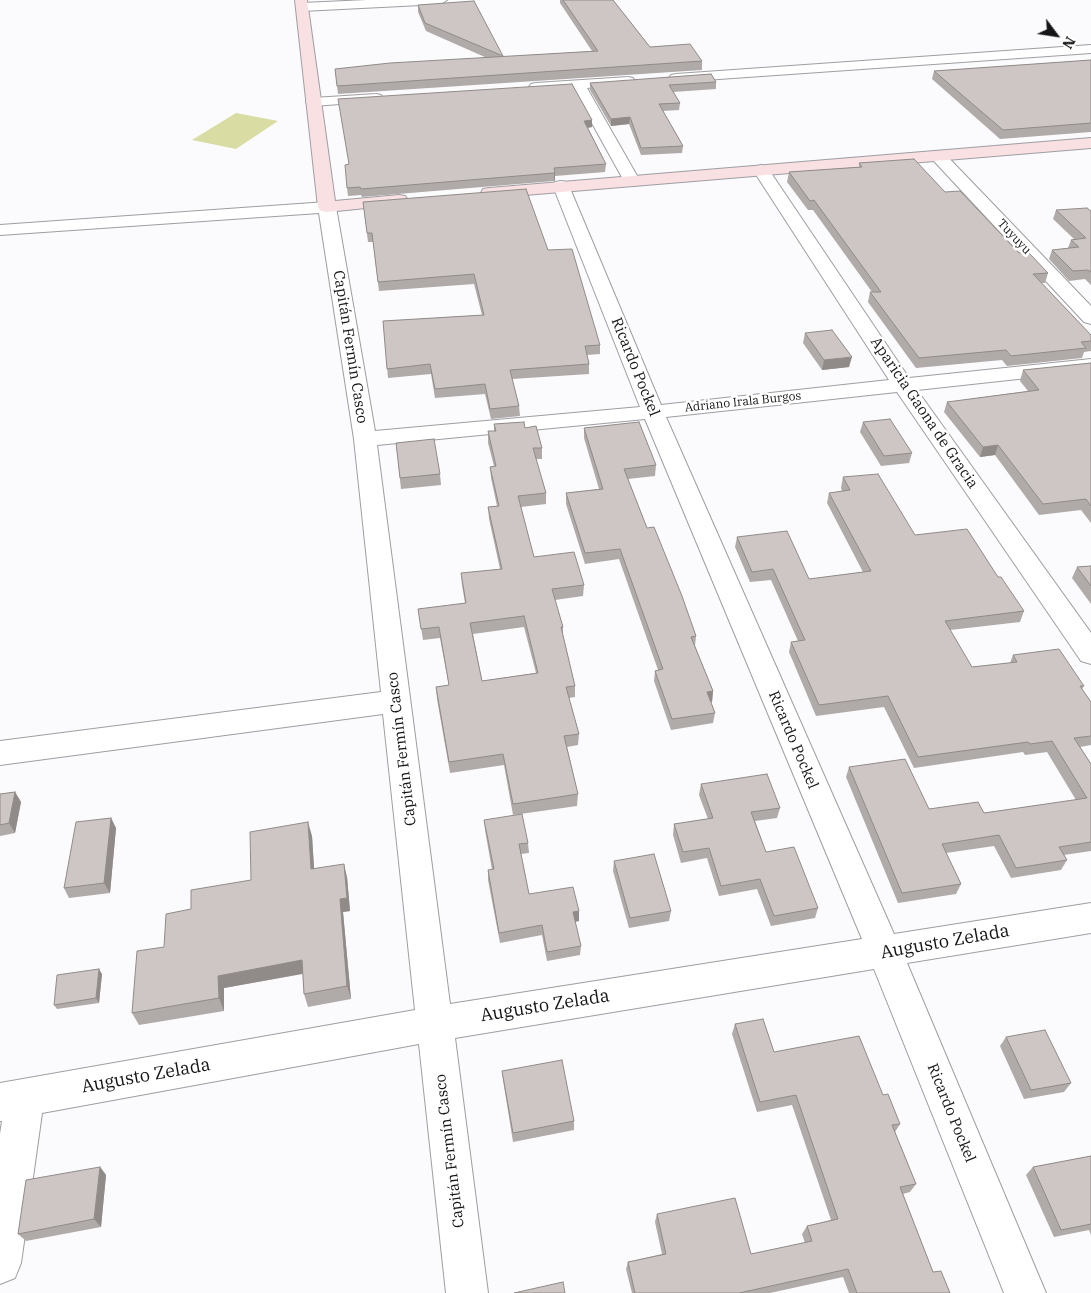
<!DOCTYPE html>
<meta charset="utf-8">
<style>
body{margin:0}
#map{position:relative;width:1091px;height:1293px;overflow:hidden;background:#fbfbfe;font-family:"IBM Plex Serif",serif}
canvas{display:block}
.north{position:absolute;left:1031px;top:10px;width:50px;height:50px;-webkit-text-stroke:4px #fff;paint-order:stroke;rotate:121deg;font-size:14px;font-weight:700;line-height:20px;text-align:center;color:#151517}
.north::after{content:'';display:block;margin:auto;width:18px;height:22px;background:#151517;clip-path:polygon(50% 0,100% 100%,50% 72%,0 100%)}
</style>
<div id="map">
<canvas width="1091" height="1293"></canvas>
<div class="north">N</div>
</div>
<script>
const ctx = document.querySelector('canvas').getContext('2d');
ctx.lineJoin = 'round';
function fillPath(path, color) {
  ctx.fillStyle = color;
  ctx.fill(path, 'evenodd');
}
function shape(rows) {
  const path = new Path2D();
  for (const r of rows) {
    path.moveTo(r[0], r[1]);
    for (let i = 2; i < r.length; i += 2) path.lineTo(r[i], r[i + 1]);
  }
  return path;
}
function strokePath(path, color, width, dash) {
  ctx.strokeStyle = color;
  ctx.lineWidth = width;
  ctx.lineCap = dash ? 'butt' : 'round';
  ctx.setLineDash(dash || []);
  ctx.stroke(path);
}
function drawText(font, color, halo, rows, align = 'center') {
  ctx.font = font + ' "IBM Plex Serif",serif';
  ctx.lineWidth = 5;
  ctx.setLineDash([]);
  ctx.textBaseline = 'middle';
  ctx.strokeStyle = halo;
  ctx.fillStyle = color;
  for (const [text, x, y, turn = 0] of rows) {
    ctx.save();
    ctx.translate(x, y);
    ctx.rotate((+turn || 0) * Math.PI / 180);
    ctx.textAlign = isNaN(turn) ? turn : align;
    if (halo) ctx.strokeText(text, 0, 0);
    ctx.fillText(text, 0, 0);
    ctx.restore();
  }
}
const green = shape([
 [236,113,278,121,236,149,192,140]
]);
const street = shape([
 [367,0,447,0,441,4,302,11,296,7,302,3,367,0],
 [1091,45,1091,53,676,82,671,81,669,78,671,75,676,74,1091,45],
 [628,77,633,78,635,81,633,84,587,88,640,181,638,185,632,186,626,185,624,181,573,89,536,91,531,90,529,87,531,84,536,83,628,77],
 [376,94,381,95,383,98,381,101,313,106,308,105,306,102,308,99,313,98,376,94],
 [938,151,944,153,1091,306,1091,324,1084,322,932,159,930,156,932,153,938,151],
 [761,165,767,167,909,378,1091,359,1091,371,917,390,1091,633,1091,664,1081,661,897,392,666,417,894,934,1091,903,1091,933,907,963,1046,1293,1004,1293,874,969,455,1038,488,1293,446,1293,419,1044,42,1113,21,1263,15,1278,0,1284,0,1134,2,1121,0,1121,0,1083,415,1010,383,714,0,765,0,741,381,692,354,439,319,213,0,235,0,225,327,202,333,203,336,207,375,431,640,407,553,186,555,182,561,181,567,182,569,186,661,405,889,380,753,170,755,167,761,165],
 [645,419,862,939,450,1004,377,445,645,419]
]);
const secondary = shape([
 [295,0,307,0,335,201,399,195,405,196,408,200,405,204,327,212,321,211,318,207,295,0],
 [1091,138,1091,148,489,198,483,197,481,193,483,189,489,188,1091,138]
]);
const wall = shape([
 [560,0,613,0,650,47,702,61,702,70,338,94,335,69,487,58,426,31,418,12,418,5,503,57,592,51,560,3],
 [1091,60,1091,132,1000,139,932,79,934,71],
 [716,82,716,89,673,92,680,103,679,110,663,111,683,146,682,153,641,155,629,124,611,126,590,90,590,83],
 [592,120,592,127,588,128,606,164,605,172,555,176,555,180,554,181,362,197,361,195,348,196,347,188,349,164],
 [859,163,945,192,1019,253,1048,273,1045,283,1041,283,1091,335,1091,351,1084,352,1082,358,1007,366,1002,360,916,368,868,302,870,292,872,292,813,210,808,210,787,182,789,172,859,167],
 [363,202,548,250,600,345,600,354,587,355,589,364,589,374,512,379,519,406,520,416,491,419,485,394,435,398,431,374,388,378,383,321,482,315,474,284,379,291,373,242,368,242],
 [1056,210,1091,211,1091,285,1085,279,1069,281,1049,259,1052,250,1068,248,1071,240,1074,239,1053,219],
 [805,333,849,367,822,370,803,343],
 [1091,363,1091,523,1081,510,1039,515,995,455,980,457,944,412,947,402,1028,391,1020,381,1023,370],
 [863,422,912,453,909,463,881,466,860,432],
 [494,424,525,428,542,448,542,459,536,459,546,493,546,504,521,507,534,557,584,585,583,596,555,600,563,627,563,635,575,686,575,697,569,698,579,734,578,745,567,747,578,794,577,806,513,815,504,765,450,773,437,699,436,687,449,686,440,638,423,640,418,609,465,603,462,585,461,573,500,569,489,519,488,507,497,506,491,478,490,467,494,466,488,443,488,431,494,431],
 [524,627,536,673,482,681,473,634],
 [584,428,656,465,655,476,628,479,647,528,696,636,695,646,713,691,712,702,711,702,715,713,713,723,671,730,654,681,655,671,658,670,619,559,585,564,566,504,566,493,599,489,584,438],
 [396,443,440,474,441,485,401,489],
 [843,477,915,535,998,577,1024,611,1020,622,950,630,972,667,1010,663,1013,655,1084,686,1082,689,1091,702,1091,745,1080,747,1091,764,1091,851,1064,855,1067,860,1061,870,1011,878,994,846,946,853,961,884,956,894,898,903,846,777,849,767,929,809,984,813,1076,800,1047,752,1025,755,1023,752,914,768,884,707,816,716,789,652,791,642,798,641,771,580,750,582,735,547,737,537,809,579,863,572,827,503,829,493,842,491,841,488],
 [1091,566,1091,604,1072,578,1077,567],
 [701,784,780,808,777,818,755,821,766,852,818,908,815,918,771,926,757,889,719,896,707,858,681,863,673,835,674,824,708,819,699,795],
 [15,792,21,802,15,833,0,836,0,794],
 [111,818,116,828,110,893,69,898,64,888],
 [484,820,528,843,529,853,521,854,529,894,579,911,579,921,575,922,581,946,580,955,547,961,542,935,500,943,488,880,488,870,492,870,485,830],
 [312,836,314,869,347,877,350,911,343,912,351,999,308,1007,304,994,303,974,224,988,224,1011,139,1025,132,1013,164,947,191,909,251,880],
 [614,861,671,911,669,921,629,928,613,871],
 [102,974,99,1003,57,1009,54,1005],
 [735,1024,774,1052,883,1095,900,1124,895,1132,916,1184,910,1192,903,1194,933,1272,950,1293,849,1293,843,1277,770,1293,632,1293,626,1269,628,1262,662,1254,655,1222,657,1214,751,1254,805,1243,802,1234,807,1226,831,1220,792,1105,757,1112,732,1034],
 [1006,1037,1071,1083,1064,1092,1024,1099,1000,1046],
 [502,1071,574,1121,574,1130,513,1142,503,1080],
 [1091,1156,1091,1235,1089,1230,1054,1237,1026,1175,1033,1167],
 [100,1167,106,1175,101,1227,26,1241,18,1234]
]);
const shadedWall = shape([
 [630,117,629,124,611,126,611,119],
 [592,120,592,127,584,128,584,121],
 [555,172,555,180,554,181,554,173],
 [852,357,849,367,822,370,824,360],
 [998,445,995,455,980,457,983,447],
 [713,691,712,702,705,703,707,692],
 [15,792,21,802,15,833,9,823],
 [111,818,116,828,110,893,104,883],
 [308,822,312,836,315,883,311,869],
 [344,864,347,877,350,911,343,912,351,999,347,986,340,899],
 [579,911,579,921,573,922,573,912],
 [302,960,306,973,224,988,224,1011,219,998,218,976],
 [99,969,102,974,99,1003,96,998],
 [100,1167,106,1175,101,1227,94,1219]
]);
const building = shape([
 [563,0,613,0,650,47,690,44,702,61,337,86,335,69,390,63,598,51,563,0],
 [474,1,503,56,425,23,418,5,474,1],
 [1091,60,1091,123,1003,130,934,71,1091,60],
 [711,74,716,82,669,85,680,103,659,104,683,146,641,148,630,117,611,119,590,83,711,74],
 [572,84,592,120,584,121,606,164,554,168,555,172,554,173,361,189,360,187,347,188,345,165,349,164,338,99,572,84],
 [914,159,945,192,960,191,1019,253,1028,252,1048,273,1033,274,1091,335,1091,341,1081,342,1086,348,1011,356,1006,350,919,358,870,292,881,292,814,200,810,201,789,172,862,167,859,163,914,159],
 [526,189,548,250,572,249,600,345,585,346,589,364,510,370,519,406,490,409,485,384,435,389,430,364,387,369,383,321,484,315,474,274,378,282,372,233,367,233,363,202,526,189],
 [1087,208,1091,211,1091,272,1088,270,1073,271,1052,250,1079,247,1071,240,1086,238,1056,210,1087,208],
 [832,330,852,357,824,360,805,333,832,330],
 [1091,363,1091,506,1086,499,1043,504,998,445,983,447,947,402,1039,390,1023,370,1091,363],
 [890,419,912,453,884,456,863,422,890,419],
 [524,422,525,428,536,426,542,448,533,448,546,493,518,496,534,557,574,552,584,585,552,589,563,627,561,627,575,686,566,687,579,734,564,736,578,794,513,804,503,754,449,762,436,687,449,685,439,627,421,629,418,609,466,603,461,573,502,569,488,507,499,506,490,467,496,466,488,431,496,431,494,424,524,422],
 [524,616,538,673,482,681,470,623,524,616],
 [639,422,656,465,624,469,647,528,654,527,682,596,696,636,691,637,713,691,707,692,715,713,672,719,655,671,663,669,620,549,585,553,566,493,603,489,584,428,639,422],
 [434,439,440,474,400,478,396,443,434,439],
 [878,474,915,535,967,529,998,577,1001,577,1024,611,945,621,972,667,1017,662,1013,655,1059,649,1084,686,1080,686,1091,702,1091,736,1074,738,1091,764,1091,842,1059,847,1067,860,1016,868,999,835,942,844,961,884,902,893,849,767,905,759,929,809,978,802,984,813,1087,798,1052,741,1030,744,1028,742,918,757,888,696,819,705,791,642,805,640,773,569,752,572,737,537,787,531,809,579,871,571,829,493,850,490,843,477,878,474],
 [1091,566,1091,586,1077,567,1091,566],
 [767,774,780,808,751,812,766,852,794,847,818,908,774,916,760,879,721,886,709,848,683,852,674,824,713,818,701,784,767,774],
 [15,792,9,823,0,825,0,794,15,792],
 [522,814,528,843,519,844,529,894,573,887,579,911,573,912,581,946,547,952,542,925,499,933,488,870,494,869,484,820,522,814],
 [111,818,104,883,64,888,76,822,111,818],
 [308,822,311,869,344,864,347,898,340,899,347,986,304,994,302,960,218,976,219,998,132,1013,137,951,164,947,166,914,191,909,191,890,251,880,250,832,308,822],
 [654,854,671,911,630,918,614,861,654,854],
 [99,969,96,998,54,1005,57,975,99,969],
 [763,1019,774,1052,859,1036,883,1095,888,1094,900,1124,892,1125,916,1184,900,1187,933,1272,941,1271,950,1293,857,1293,848,1269,739,1293,635,1293,628,1262,666,1254,657,1214,735,1198,751,1254,812,1241,807,1226,838,1219,796,1095,760,1102,735,1024,763,1019],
 [1045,1030,1071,1083,1031,1090,1006,1037,1045,1030],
 [562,1060,574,1121,513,1133,502,1071,562,1060],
 [1091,1156,1091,1224,1061,1230,1033,1167,1091,1156],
 [100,1167,94,1219,18,1234,26,1180,100,1167],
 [563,1282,565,1293,514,1293,563,1282]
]);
const farStreetnames = [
 ["Tuyuyu",1014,237,47],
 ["Adriano Irala Burgos",743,402,-6]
];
const streetNames = [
 ["Capitán Fermín Casco",350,347,81],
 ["Ricardo Pockel",635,367,68],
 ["Aparicia Gaona de Gracia",924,413,56],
 ["Ricardo Pockel",793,740,67],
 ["Capitán Fermín Casco",402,749,-97],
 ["Ricardo Pockel",951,1113,68],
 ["Capitán Fermín Casco",450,1151,-97]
];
const nearStreetnames = [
 ["Augusto Zelada",945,942,-10],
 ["Augusto Zelada",545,1006,-9],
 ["Augusto Zelada",146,1076,-10]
];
fillPath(green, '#d9dca3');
strokePath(street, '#9e9ea3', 2);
strokePath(secondary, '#9e9ea3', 2);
fillPath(street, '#fff');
fillPath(secondary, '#f9e0e3');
fillPath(wall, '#b0aaa9');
fillPath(shadedWall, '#908b89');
fillPath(building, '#cdc6c4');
strokePath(building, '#908b89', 1);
drawText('12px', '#151517', '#fff', farStreetnames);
drawText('15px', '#151517', '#fff', streetNames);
drawText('18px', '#151517', '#fff', nearStreetnames);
</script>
